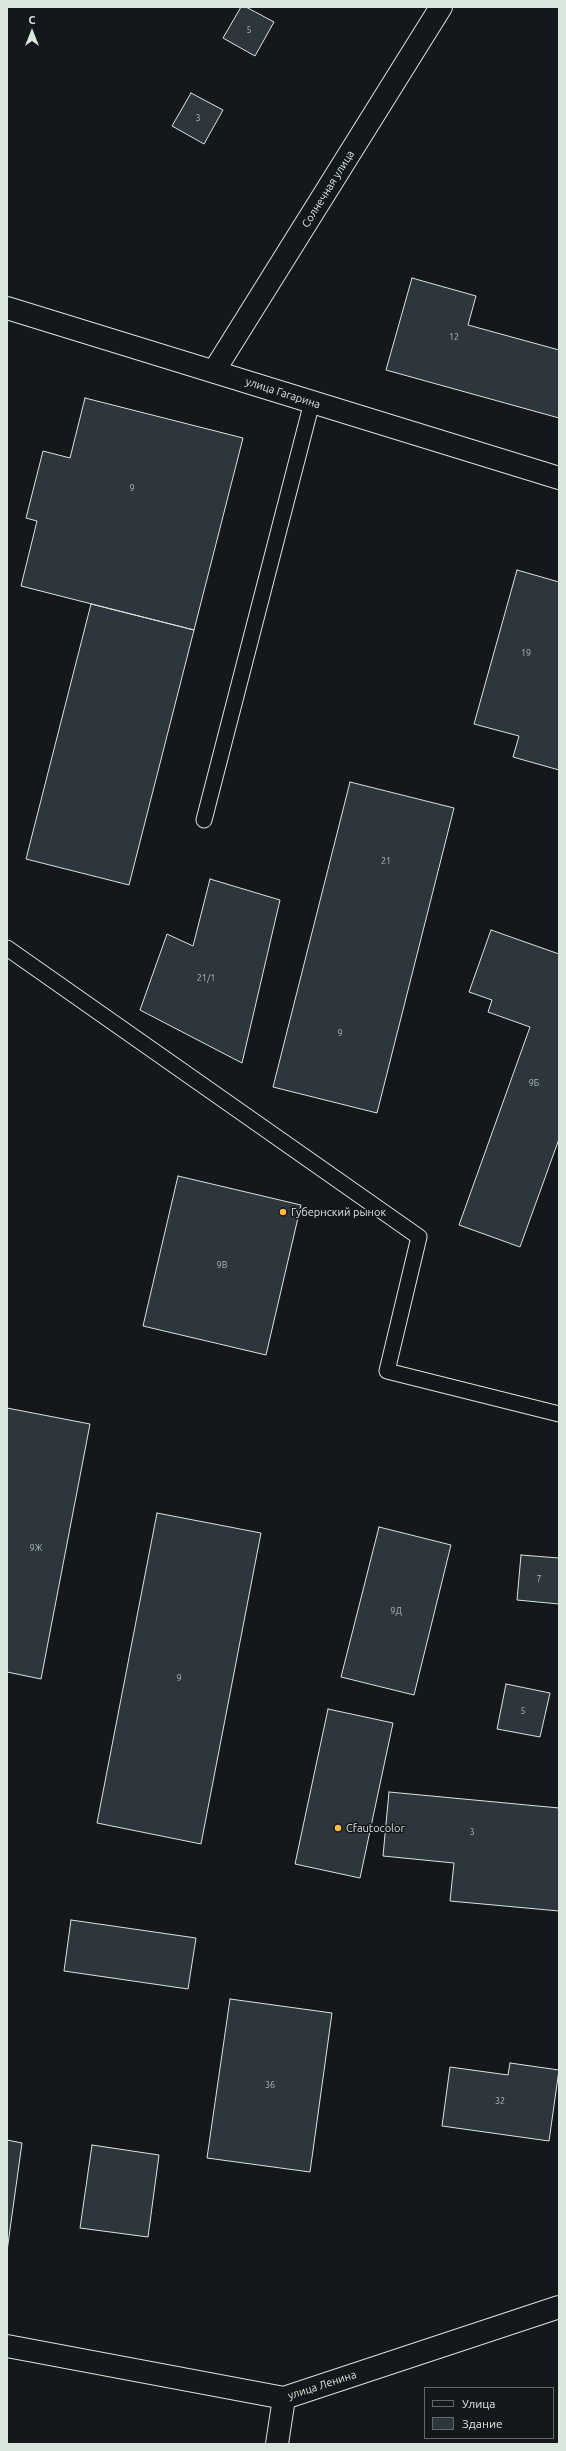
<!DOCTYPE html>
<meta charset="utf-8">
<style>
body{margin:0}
#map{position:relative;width:566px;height:2451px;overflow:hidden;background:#14181c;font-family:Ubuntu,sans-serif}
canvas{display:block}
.frame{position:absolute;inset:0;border:8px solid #d8e6dc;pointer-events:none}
.legend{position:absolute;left:424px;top:2387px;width:130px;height:52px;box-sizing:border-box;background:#14181c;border:1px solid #626a69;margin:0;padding:5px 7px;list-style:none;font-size:12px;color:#d8e6dc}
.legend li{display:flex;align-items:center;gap:8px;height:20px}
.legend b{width:20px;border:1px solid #626a69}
.north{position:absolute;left:12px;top:12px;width:40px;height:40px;-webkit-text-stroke:3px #14181c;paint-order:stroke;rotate:0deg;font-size:11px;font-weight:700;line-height:16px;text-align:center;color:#d8e6dc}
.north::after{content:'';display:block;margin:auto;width:14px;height:18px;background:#d8e6dc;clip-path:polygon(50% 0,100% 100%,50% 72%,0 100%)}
</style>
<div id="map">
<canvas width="566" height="2451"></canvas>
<div class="frame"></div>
<ul class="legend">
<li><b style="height:5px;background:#14181c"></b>Улица</li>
<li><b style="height:11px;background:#2c363c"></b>Здание</li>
</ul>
<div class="north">С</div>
</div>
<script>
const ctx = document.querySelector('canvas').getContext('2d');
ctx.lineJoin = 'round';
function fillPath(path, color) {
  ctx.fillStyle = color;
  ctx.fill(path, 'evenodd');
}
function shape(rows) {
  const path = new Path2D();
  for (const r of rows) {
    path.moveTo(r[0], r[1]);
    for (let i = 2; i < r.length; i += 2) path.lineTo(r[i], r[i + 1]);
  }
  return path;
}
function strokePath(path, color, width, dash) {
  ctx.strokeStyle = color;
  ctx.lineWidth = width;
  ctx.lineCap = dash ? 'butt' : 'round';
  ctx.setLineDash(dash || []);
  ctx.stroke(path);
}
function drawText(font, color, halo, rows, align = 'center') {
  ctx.font = font + ' Ubuntu,sans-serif';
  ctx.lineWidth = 3;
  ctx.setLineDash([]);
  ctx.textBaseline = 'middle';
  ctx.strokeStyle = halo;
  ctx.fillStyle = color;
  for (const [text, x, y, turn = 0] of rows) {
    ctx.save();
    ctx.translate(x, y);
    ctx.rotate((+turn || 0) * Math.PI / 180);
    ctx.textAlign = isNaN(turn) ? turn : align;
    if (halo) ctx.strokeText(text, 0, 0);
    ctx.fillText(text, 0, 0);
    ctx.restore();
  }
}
const building = shape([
 [241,7,246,7,274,22,255,56,223,38,241,7],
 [191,93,223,110,204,144,172,126,191,93],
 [412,278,476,296,468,325,559,350,559,418,386,370,412,278],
 [85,398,243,438,194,630,21,586,37,521,26,518,43,451,70,458,85,398],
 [517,570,559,582,559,770,513,757,519,736,474,724,517,570],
 [91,604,194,630,129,885,26,859,91,604],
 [350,782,454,808,377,1113,273,1087,350,782],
 [210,879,280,900,242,1063,140,1010,167,934,193,946,210,879],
 [491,930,559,954,559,1139,520,1247,459,1225,530,1027,488,1012,492,1000,469,992,491,930],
 [178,1176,301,1205,266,1355,143,1326,178,1176],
 [7,1408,90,1424,41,1679,7,1672,7,1408],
 [157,1513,261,1533,201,1844,97,1823,157,1513],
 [379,1527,451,1545,414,1695,341,1677,379,1527],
 [521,1555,559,1558,559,1604,517,1600,521,1555],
 [506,1684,550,1693,540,1737,497,1729,506,1684],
 [328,1709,393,1723,360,1878,295,1864,328,1709],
 [389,1792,559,1808,559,1911,450,1901,454,1863,383,1856,389,1792],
 [71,1920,196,1938,188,1989,64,1971,71,1920],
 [230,1999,332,2013,310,2172,207,2158,230,1999],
 [510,2063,559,2070,549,2141,442,2126,450,2067,508,2075,510,2063],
 [7,2140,22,2143,7,2251,7,2140],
 [92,2145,159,2155,148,2237,80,2228,92,2145]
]);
const lane = shape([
 [204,820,312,402],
 [7,948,419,1237,387,1371,559,1414]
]);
const street = shape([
 [214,371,441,7],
 [277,2444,284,2398]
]);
const secondary = shape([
 [7,2346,284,2398,559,2307]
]);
const primary = shape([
 [7,308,559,478]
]);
const markers = [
 [283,1212,4,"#ffb74d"],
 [338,1828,4,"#ffb74d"]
];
const numberNames = [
 ["5",249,30],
 ["3",198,118],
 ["12",454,337],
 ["9",132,488],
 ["19",526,653],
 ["21",386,861],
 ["21/1",206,978],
 ["9",340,1033],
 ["9Б",534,1083],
 ["9В",222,1265],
 ["9Ж",36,1548],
 ["7",539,1579],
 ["9Д",396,1611],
 ["9",179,1678],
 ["5",523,1711],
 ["3",472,1832],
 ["36",270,2085],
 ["32",500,2101]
];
const streetNames = [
 ["Солнечная улица",328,189,-58],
 ["улица Гагарина",283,393,18],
 ["улица Ленина",322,2385,-18]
];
const poiNames = [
 ["Губернский рынок",291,1212],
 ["Cfautocolor",346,1828]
];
fillPath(building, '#2c363c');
strokePath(building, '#d8e6dc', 1);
strokePath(lane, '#d8e6dc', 17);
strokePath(street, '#d8e6dc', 24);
strokePath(secondary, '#d8e6dc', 24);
strokePath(primary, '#d8e6dc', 24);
strokePath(lane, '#14181c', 15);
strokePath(street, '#14181c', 22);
strokePath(secondary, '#14181c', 22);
strokePath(primary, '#14181c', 22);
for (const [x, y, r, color] of markers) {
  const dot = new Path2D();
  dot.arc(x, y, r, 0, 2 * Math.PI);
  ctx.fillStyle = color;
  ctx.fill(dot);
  strokePath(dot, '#14181c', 1.5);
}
drawText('9px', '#adbab4', null, numberNames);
drawText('11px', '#d8e6dc', '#14181c', streetNames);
drawText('11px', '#d8e6dc', '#14181c', poiNames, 'left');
</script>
